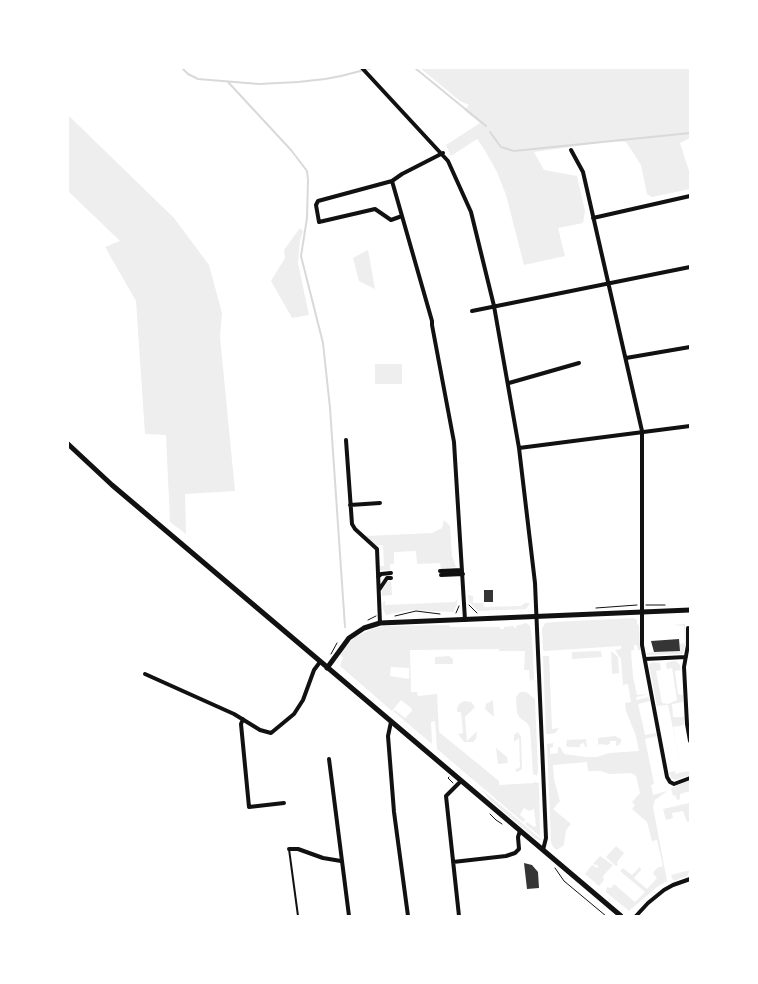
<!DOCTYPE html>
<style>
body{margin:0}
#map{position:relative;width:758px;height:984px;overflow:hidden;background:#fff;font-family:"Asap Condensed",sans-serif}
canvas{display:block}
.frame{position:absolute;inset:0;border:69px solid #fff;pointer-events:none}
</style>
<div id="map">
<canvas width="758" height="984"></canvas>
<div class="frame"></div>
</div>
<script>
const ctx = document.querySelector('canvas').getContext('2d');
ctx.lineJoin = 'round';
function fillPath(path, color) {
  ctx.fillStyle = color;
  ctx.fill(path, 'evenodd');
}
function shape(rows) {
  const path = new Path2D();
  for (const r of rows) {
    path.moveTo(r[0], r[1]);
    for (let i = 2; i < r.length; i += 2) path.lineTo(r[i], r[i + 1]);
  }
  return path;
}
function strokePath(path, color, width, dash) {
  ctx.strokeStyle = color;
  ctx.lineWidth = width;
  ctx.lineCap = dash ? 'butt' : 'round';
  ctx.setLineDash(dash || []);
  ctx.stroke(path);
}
const green = shape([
 [420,68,690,68,690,138,680,143,690,174,690,189,652,197,647,194,641,165,626,142,614,141,534,152,544,170,577,176,585,211,583,223,558,228,565,256,524,265,506,195,497,172,484,149,477,139,451,156,446,145,480,123,464,110,469,105,460,101],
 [68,115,174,218,209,265,222,313,220,337,235,491,185,494,186,534,170,522,166,435,145,434,136,301,105,247,120,241,68,191],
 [300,228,303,231,300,241,298,263,309,315,292,318,271,281,285,258,284,250],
 [368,250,375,289,359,281,353,258],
 [375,364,402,364,402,384,375,384],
 [444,520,450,526,452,556,456,567,441,569,440,563,417,564,416,551,394,552,394,564,390,564,390,570,380,570,379,566,384,566,383,545,376,545,365,537,366,536,432,533,442,528],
 [391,580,392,595,382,596,382,590,387,582],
 [468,595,473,596,473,603,483,603,484,607,521,606,525,603,529,603,529,605,526,609,478,611,469,602],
 [457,599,457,605,453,612,411,610,386,615,383,609,383,602,385,601,385,605,455,602],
 [633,618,637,620,637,624,639,625,640,650,638,650,637,645,634,645,634,650,631,651,633,677,634,681,640,680,634,681,637,695,649,694,636,697,637,700,649,697,650,701,638,704,645,735,656,733,657,736,645,739,654,784,651,785,653,795,667,791,655,800,653,807,667,881,657,887,629,911,606,892,607,887,611,888,614,884,635,902,645,892,620,871,623,868,632,875,640,867,641,870,634,878,647,889,657,878,653,873,657,868,663,866,657,840,652,841,647,822,632,809,635,805,632,802,640,793,636,776,631,773,609,774,601,771,588,771,587,762,553,765,554,779,560,801,553,809,571,824,566,830,564,845,557,850,553,847,551,842,547,744,553,743,553,747,550,748,550,754,558,753,558,747,560,747,564,754,586,757,597,757,609,753,639,751,636,736,626,711,625,703,631,702,628,684,623,685,621,659,615,650,621,649,621,646,544,651,543,650,542,629,545,623,555,622],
 [526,623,530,626,532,637,534,679,530,681,529,670,524,670,525,651,499,651,499,649,410,650,411,692,417,692,418,696,437,694,439,732,499,781,499,785,534,783,534,782,539,783,540,836,525,824,527,822,534,827,536,826,534,809,529,811,524,808,520,815,526,820,523,822,437,749,435,721,431,722,432,744,393,711,395,710,405,718,412,711,411,708,401,700,392,711,340,666,343,657,340,655,346,646,355,637,372,629,384,626,449,625,450,627,500,627,500,629,504,629,504,627,514,626,514,628,516,628,516,626],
 [391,667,409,668,409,679,390,676],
 [685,624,686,643,683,654,647,655,647,653,654,652,680,651,680,644,685,643,684,626,673,625],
 [601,651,602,657,572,659,572,652],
 [611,651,618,657,619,673,612,674],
 [449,656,453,659,453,664,435,664,435,657],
 [543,656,549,656,552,729,559,728,555,733,550,734,546,734],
 [676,661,680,665,681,670,675,671,678,694,683,695,683,702,672,704,673,717,684,717,684,725,673,727,682,772,690,771,690,775,675,780,671,778,669,772,675,771,676,774,682,772,668,705,657,706,649,665,652,662,660,663,661,670,656,671,662,703,668,704,677,700,672,668,667,669,666,664,668,662],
 [520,692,526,692,535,699,538,771,537,776,533,774,530,728,527,723,520,718,517,713,516,697],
 [493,700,494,717,485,709,486,704],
 [464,701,471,702,475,707,465,717,467,741,477,731,476,739,473,742,464,742,459,735,458,734,463,733,461,712,457,712,457,709,459,704],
 [518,732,521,737,522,769,517,772,515,770,520,767,519,738,514,742,514,735],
 [615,736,621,739,621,742,619,745,616,746,616,741,610,741,610,744,607,745,599,744,598,746,598,738],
 [586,739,587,747,585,747,584,743,580,744,580,747,568,747,566,745,567,740],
 [496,748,507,757,508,763,498,764],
 [690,780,690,791,680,794,680,799,677,800,675,795,673,796,671,788],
 [480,788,541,839,540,840,536,839,491,801],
 [689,803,690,822,687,822,683,811,672,813,673,818,666,820,663,809],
 [616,846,624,853,617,862,618,865,616,866,606,857],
 [600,856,613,865,603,876,604,880,599,886,585,874,592,865,597,868,599,866,593,864],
 [690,870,687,876,674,881,672,878,671,875]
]);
const stream = shape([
 [182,68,188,74,198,79,259,84,298,82,325,79,341,76,372,68],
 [415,68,486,126],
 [228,82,291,150,307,171,308,180,307,218,301,256,323,343,330,408,345,627],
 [490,132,501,147,514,151,690,133]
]);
const building = shape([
 [484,590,493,590,493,602,484,602],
 [679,639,680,651,654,652,651,641],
 [524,863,532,865,538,872,539,888,527,889]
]);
const path = shape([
 [469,605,477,613],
 [646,605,665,605],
 [596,608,637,605],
 [456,613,459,606],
 [395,616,416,611,440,614],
 [368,620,376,616],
 [331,654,337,643],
 [449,777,448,778,453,783],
 [490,814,496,820,502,824],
 [555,868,564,881,606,916]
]);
const service = shape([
 [289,849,298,916]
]);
const minor = shape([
 [362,68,448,161,471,212,494,306,519,448,535,583,546,838,543,850],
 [571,150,583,172,642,431,642,645,667,777,670,782,674,784,690,778],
 [392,181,432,321,432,325,454,442,465,620],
 [402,216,391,220,375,209,319,222,316,205,318,201,392,181,402,174,443,153],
 [593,218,690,196],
 [472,311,690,267],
 [626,358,690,347],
 [509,383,579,363],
 [346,440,352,524,355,529,377,549,380,623],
 [519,448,690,426],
 [350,505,380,503],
 [440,571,462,570],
 [441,575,463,574],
 [378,577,381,574,391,573],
 [379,590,387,578,391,578],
 [688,628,688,645,684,667,687,724,690,741],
 [645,659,686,657],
 [145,674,234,714,260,730,271,733,294,714,303,700,314,670,320,662],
 [243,719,241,724,249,807,284,803],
 [391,722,388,736,394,812,408,916],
 [329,759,349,916],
 [289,849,298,849,323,858,341,861],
 [453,862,506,856,515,853,519,849,518,837,520,831],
 [459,916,446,796,461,781],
 [636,916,648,903,664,890,673,885,690,879]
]);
const tertiary = shape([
 [68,444,112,485,621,916],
 [327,668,349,638,364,628,380,623,690,610]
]);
fillPath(green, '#eee');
strokePath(stream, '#d9d9d9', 2);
fillPath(building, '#353535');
strokePath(path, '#111', 1);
strokePath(service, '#111', 2);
strokePath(minor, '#111', 4);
strokePath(tertiary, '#111', 5);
</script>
